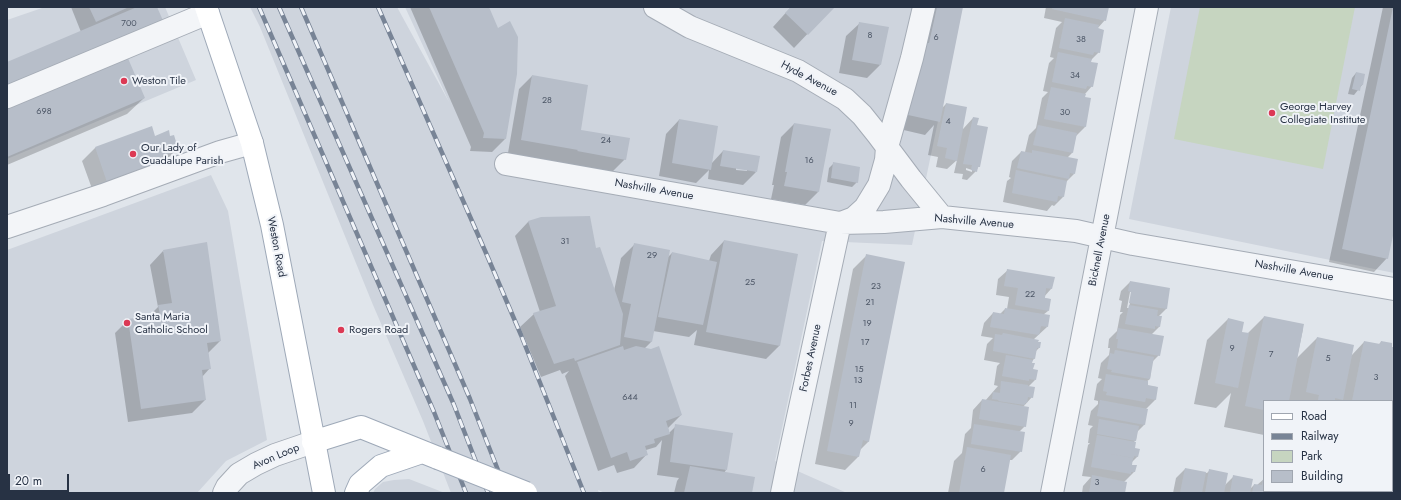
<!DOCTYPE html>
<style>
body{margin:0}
#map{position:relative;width:1401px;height:500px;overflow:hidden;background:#e0e5eb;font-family:Jost,sans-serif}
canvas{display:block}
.frame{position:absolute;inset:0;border:8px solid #273244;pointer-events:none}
.legend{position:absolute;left:1263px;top:400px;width:130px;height:92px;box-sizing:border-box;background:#f0f3f8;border:1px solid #a0a6b0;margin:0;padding:5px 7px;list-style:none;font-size:12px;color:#273244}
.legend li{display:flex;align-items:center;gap:8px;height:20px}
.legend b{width:20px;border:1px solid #a0a6b0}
.scale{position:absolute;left:8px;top:474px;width:61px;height:18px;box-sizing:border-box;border:2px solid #273244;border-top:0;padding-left:5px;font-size:12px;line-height:14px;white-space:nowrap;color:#273244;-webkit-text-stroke:3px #f0f3f8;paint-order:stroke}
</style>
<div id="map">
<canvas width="1401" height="500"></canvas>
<div class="frame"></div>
<ul class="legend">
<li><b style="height:5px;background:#fff"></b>Road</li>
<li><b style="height:5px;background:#788496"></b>Railway</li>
<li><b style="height:11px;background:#c6d5c0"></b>Park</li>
<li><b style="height:11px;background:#b7bec9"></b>Building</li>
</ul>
<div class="scale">20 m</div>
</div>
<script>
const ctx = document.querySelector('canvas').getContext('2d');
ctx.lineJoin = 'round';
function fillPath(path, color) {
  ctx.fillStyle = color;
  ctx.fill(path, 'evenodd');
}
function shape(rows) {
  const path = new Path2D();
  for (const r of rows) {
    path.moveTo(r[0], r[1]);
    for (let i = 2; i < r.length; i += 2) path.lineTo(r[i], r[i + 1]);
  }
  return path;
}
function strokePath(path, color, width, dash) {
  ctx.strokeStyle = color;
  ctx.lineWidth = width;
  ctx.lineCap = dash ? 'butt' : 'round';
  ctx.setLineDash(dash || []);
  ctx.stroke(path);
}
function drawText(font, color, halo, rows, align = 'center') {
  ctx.font = font + ' Jost,sans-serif';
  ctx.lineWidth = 4;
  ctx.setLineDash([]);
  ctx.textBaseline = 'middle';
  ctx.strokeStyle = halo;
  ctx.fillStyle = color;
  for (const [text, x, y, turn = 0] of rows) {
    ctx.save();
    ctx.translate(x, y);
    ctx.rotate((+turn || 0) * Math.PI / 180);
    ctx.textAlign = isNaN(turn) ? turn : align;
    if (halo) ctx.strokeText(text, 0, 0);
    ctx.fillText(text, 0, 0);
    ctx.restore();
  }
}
const built = shape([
 [45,7,165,7,196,80,7,159,7,20],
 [250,7,397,7,449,102,405,7,962,7,912,245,822,241,775,461,847,493,605,493,598,490,599,493,451,493,423,421,373,305,260,27],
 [1171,7,1394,7,1394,273,1129,219],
 [211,175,228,211,267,440,226,461,197,493,7,493,7,250],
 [409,479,445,493,373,493,375,489,383,482,394,480]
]);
const green = shape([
 [1200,7,1355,7,1323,169,1174,139]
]);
const shadow = shape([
 [71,7,156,7,7,63,81,32],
 [410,7,488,7,505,139,492,152,470,151,471,147],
 [791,7,833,7,794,48,773,27],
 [927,7,962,7,941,109,946,104,963,129,973,118,976,126,979,166,976,171,967,180,962,179,963,174,954,173,957,160,947,169,936,167,938,157,928,155,934,125,925,135,895,128],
 [966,168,972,170,972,172,966,170],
 [1046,7,1108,7,1105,20,1097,29,1099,52,1090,61,1092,86,1085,94,1084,98,1090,99,1085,127,1076,136,1072,153,1067,158,1074,174,1066,182,1063,197,1054,206,1052,205,1047,211,1003,202,1007,181,1011,178,1009,177,1012,161,1021,152,1025,152,1029,135,1036,128,1042,98,1048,92,1043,91,1049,63,1054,58,1050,57,1056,28,1062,22,1044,18],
 [1383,7,1394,7,1394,227,1387,258,1374,272,1329,262],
 [860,23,880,65,867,78,839,73,846,36],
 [1356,73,1362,85,1354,95,1348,94,1352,78],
 [532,76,580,131,625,159,612,172,565,164,565,163,508,153,519,89],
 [144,98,127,114,7,165,7,108],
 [679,120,711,164,723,151,756,172,743,185,708,179,709,170,696,183,659,176,666,134],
 [736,168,747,169,747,171,736,170],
 [794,124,818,192,805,205,771,199,774,185,772,185,781,137],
 [154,137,170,137,176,145,174,148,175,151,163,163,95,197,82,161,95,148],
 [834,163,857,182,852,187,827,182,829,168],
 [541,218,595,249,614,291,621,258,634,245,667,258,672,253,709,261,711,255,724,241,780,345,766,359,694,345,697,330,689,337,653,331,651,342,644,349,681,415,668,428,669,433,676,426,726,470,724,473,751,493,674,493,677,481,679,478,657,475,662,440,656,447,646,450,647,454,634,468,617,473,614,465,598,471,565,376,569,371,562,374,560,370,541,377,520,327,534,314,540,312,515,236,528,222],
 [163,251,220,341,208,353,210,368,202,377,205,400,192,413,128,422,115,333,128,320,148,317,158,307,150,265],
 [867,255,869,441,860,450,858,457,845,470,815,464,853,269],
 [1008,270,1053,278,1051,289,1043,298,1050,299,1048,311,1043,315,1047,327,1033,340,1039,348,1036,351,1034,359,1031,362,1035,380,1028,387,1032,397,1023,407,1025,426,1019,432,1021,451,1012,460,1009,460,1003,493,948,493,954,461,962,453,965,434,971,428,973,410,982,400,985,401,998,386,994,385,997,366,1000,363,984,360,987,344,993,338,981,336,984,323,993,313,1000,314,1005,309,1007,309,1009,297,996,295,998,279],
 [1130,282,1169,289,1166,309,1158,317,1160,326,1151,335,1159,355,1152,362,1150,379,1146,382,1146,386,1157,387,1155,400,1145,410,1144,425,1137,432,1136,440,1134,442,1134,449,1138,456,1132,462,1131,466,1134,472,1124,482,1124,493,1082,493,1083,486,1091,477,1082,476,1088,445,1090,443,1088,443,1090,429,1093,426,1088,425,1091,411,1098,404,1098,401,1094,400,1097,384,1102,379,1098,378,1101,363,1109,355,1110,348,1108,348,1109,339,1117,331,1120,315,1123,312,1120,312,1122,301,1119,300,1121,291],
 [1130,292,1132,292,1129,308,1127,308],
 [1264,317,1303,329,1297,358,1317,338,1351,356,1364,342,1378,345,1381,342,1394,348,1394,442,1392,442,1392,401,1264,401,1264,435,1224,427,1231,393,1216,408,1194,404,1207,340,1228,319,1241,333,1247,334],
 [1185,469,1207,473,1210,470,1225,485,1234,476,1250,489,1254,485,1257,485,1264,479,1264,491,1272,491,1271,493,1173,493,1176,478],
 [1302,491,1311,493,1301,493],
 [1327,491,1360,491,1359,493,1327,493]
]);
const building = shape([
 [89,7,129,7,96,22],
 [137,7,157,7,165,25,7,92,7,62],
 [429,7,489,7,498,28,510,21,518,37,517,74,506,139,483,138,484,133],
 [791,7,835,7,808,35,785,13],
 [937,7,963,7,940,122,908,115,922,42,929,43],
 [1053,7,1109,7,1106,21,1052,9],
 [1393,7,1394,7,1394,231,1388,259,1342,249],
 [1065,18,1099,25,1098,28,1104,30,1100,53,1094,52,1093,55,1059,48],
 [859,22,889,27,881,65,852,60],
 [1058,52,1092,59,1091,62,1098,63,1093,87,1087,86,1086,89,1052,82],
 [127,56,145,98,7,157,7,107],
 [1356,72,1365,74,1363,85,1361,85,1360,91,1352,89],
 [532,75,588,85,581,130,630,138,626,160,577,151,578,150,521,140],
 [1051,87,1086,94,1085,97,1091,98,1086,127,1044,119],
 [946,103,967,107,957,161,945,158,947,148,937,146],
 [973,117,979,118,977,125,988,127,980,167,978,167,977,172,971,170,972,165,963,164],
 [679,119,718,126,711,170,672,163],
 [794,123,831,129,819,192,784,186,787,172,785,172],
 [1038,125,1077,133,1073,153,1033,145],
 [152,126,155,136,169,130,170,136,174,135,177,145,174,146,176,151,162,156,165,164,108,185,95,147],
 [723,150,760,156,757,172,720,166],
 [1032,150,1078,159,1075,174,1070,173,1069,179,1017,168,1021,151,1032,153],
 [833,162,860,167,858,183,831,178],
 [1016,170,1067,181,1064,197,1058,196,1057,202,1012,193],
 [590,216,596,248,600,247,623,314,620,345,575,361,574,358,554,364,533,313,556,306,528,221,541,217],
 [724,240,798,254,780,346,706,332],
 [207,242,221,341,207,343,211,369,202,370,206,400,141,409,128,319,160,315,158,305,172,303,163,250],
 [634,243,670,250,652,342,624,337,631,304,622,302],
 [672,252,717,262,703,325,658,317],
 [866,254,905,262,869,442,863,440,859,457,827,451],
 [1007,269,1055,277,1052,289,1046,288,1045,298,1051,299,1049,311,1015,305,1018,288,1004,286],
 [1130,281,1170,288,1167,309,1129,303,1131,292,1128,291],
 [1129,305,1158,310,1157,316,1162,316,1160,327,1155,326,1155,329,1125,324],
 [1005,308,1050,315,1048,327,1041,326,1039,335,990,327,993,312,1004,314],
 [1264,316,1304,324,1289,401,1264,401,1264,410,1245,406],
 [1228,318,1244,322,1242,332,1249,333,1238,388,1215,383],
 [1118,328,1164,336,1160,356,1117,348,1118,339,1116,339],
 [1003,333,1039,340,1038,342,1041,342,1040,348,1037,348,1035,359,993,351,995,334,1002,335],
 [1317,337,1354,345,1343,400,1335,398,1335,401,1318,400,1319,395,1306,392],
 [1364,341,1380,344,1381,341,1392,343,1392,347,1394,347,1394,412,1393,418,1392,401,1352,401],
 [623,346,624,350,636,346,651,349,659,346,682,415,666,421,670,434,654,439,655,443,645,446,648,455,630,461,627,452,611,458,577,362],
 [1115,350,1154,357,1150,379,1111,372,1112,370,1107,369,1110,353,1114,354],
 [1006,355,1033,360,1032,363,1035,363,1033,369,1038,370,1036,380,1029,379,1029,381,1002,376],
 [1106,374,1148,381,1148,385,1158,387,1156,400,1146,398,1145,402,1106,395,1107,392,1103,391],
 [1001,381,1028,385,1028,386,1035,387,1033,398,1028,397,1027,403,1025,403,1025,405,998,401,999,400,992,399,993,392,1000,393],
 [982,399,1029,407,1026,427,979,419],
 [1100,400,1148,409,1145,425,1097,416],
 [1099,419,1139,426,1136,441,1097,434],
 [675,424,733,433,727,470,670,462],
 [974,424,1025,432,1022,452,971,444],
 [1097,435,1136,442,1135,448,1140,449,1138,457,1134,456,1134,458,1094,451],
 [967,447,1011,455,1004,493,959,493],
 [1094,451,1133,458,1132,465,1137,465,1135,472,1131,472,1131,474,1091,467],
 [690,466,755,477,752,493,684,493],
 [1185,468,1206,472,1202,493,1180,493],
 [1209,469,1228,473,1224,493,1205,493],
 [1092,475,1127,482,1125,493,1089,493],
 [1233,475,1253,479,1250,493,1230,493],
 [1263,479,1264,491,1273,491,1272,493,1252,493,1254,484,1262,485],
 [1279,491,1299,491,1299,493,1279,493],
 [1334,491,1361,491,1361,493,1334,493]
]);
const minor = shape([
 [655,7,690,27,798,71,845,99,862,115,878,135,911,179,942,217],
 [7,97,208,13],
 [506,164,840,223,884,222,942,217,1076,231,1133,244,1394,289],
 [841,223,854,218,865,208,879,185,886,160,887,147,912,58,924,7],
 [7,227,103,195,220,152,252,143],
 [224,493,227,487,239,474,256,464,275,455,313,442],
 [782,493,790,454,840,223],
 [1052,493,1147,7]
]);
const major = shape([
 [206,7,252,143,272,225,324,493],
 [313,442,361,427,438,458],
 [356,493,360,484,381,466,422,452]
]);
const rail = shape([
 [259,7,434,412,466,493],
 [279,7,454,405,488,493],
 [301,7,470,399,507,493],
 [378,7,486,253,521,335,584,493]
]);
const majorBridge = shape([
 [438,458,526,493]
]);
const markers = [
 [124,81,4,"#dc3954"],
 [1272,113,4,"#dc3954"],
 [133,154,4,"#dc3954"],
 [127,323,4,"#dc3954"],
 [341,330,4,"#dc3954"]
];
const numberNames = [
 ["700",129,24],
 ["8",870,36],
 ["6",936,38],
 ["38",1081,40],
 ["34",1075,76],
 ["28",547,101],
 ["698",44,112],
 ["30",1065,113],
 ["4",948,122],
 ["24",606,141],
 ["16",809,161],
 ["31",565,242],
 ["29",652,256],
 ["25",750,283],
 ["23",876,287],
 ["22",1030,295],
 ["21",870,303],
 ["19",867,324],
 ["17",865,343],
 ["9",1232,349],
 ["7",1271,355],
 ["5",1328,359],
 ["15",859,370],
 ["3",1376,378],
 ["13",858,381],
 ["644",630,398],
 ["11",853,406],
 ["9",851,424],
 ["6",983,470],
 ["3",1097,483]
];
const streetNames = [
 ["Hyde Avenue",809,79,28],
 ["Nashville Avenue",654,190,10],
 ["Nashville Avenue",974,222,5],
 ["Weston Road",276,247,79],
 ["Bicknell Avenue",1100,250,-79],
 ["Nashville Avenue",1294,271,10],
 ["Forbes Avenue",811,358,-78],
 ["Avon Loop",276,457,-23]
];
const poiNames = [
 ["Weston Tile",132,81],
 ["George Harvey",1280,107],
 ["Collegiate Institute",1280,120],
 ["Our Lady of",141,148],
 ["Guadalupe Parish",141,161],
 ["Santa Maria",135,317],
 ["Catholic School",135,330],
 ["Rogers Road",349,330]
];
fillPath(built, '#ced4dd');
fillPath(green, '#c6d5c0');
fillPath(shadow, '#0003');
fillPath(building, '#b7bec9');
strokePath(minor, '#a5acb6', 24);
strokePath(major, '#9ea9b8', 24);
strokePath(minor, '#f3f5f8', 22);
strokePath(major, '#fff', 22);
strokePath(rail, '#788496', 4.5);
strokePath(rail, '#f0f3f8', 3, [9]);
strokePath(majorBridge, '#9ea9b8', 24, []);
strokePath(majorBridge, '#fff', 22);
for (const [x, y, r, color] of markers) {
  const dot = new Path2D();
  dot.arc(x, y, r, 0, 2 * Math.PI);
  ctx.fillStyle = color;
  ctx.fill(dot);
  strokePath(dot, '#f0f3f8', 1.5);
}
drawText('9px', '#4b5565', null, numberNames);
drawText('11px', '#273244', '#f0f3f8', streetNames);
drawText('11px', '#273244', '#f0f3f8', poiNames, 'left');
</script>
